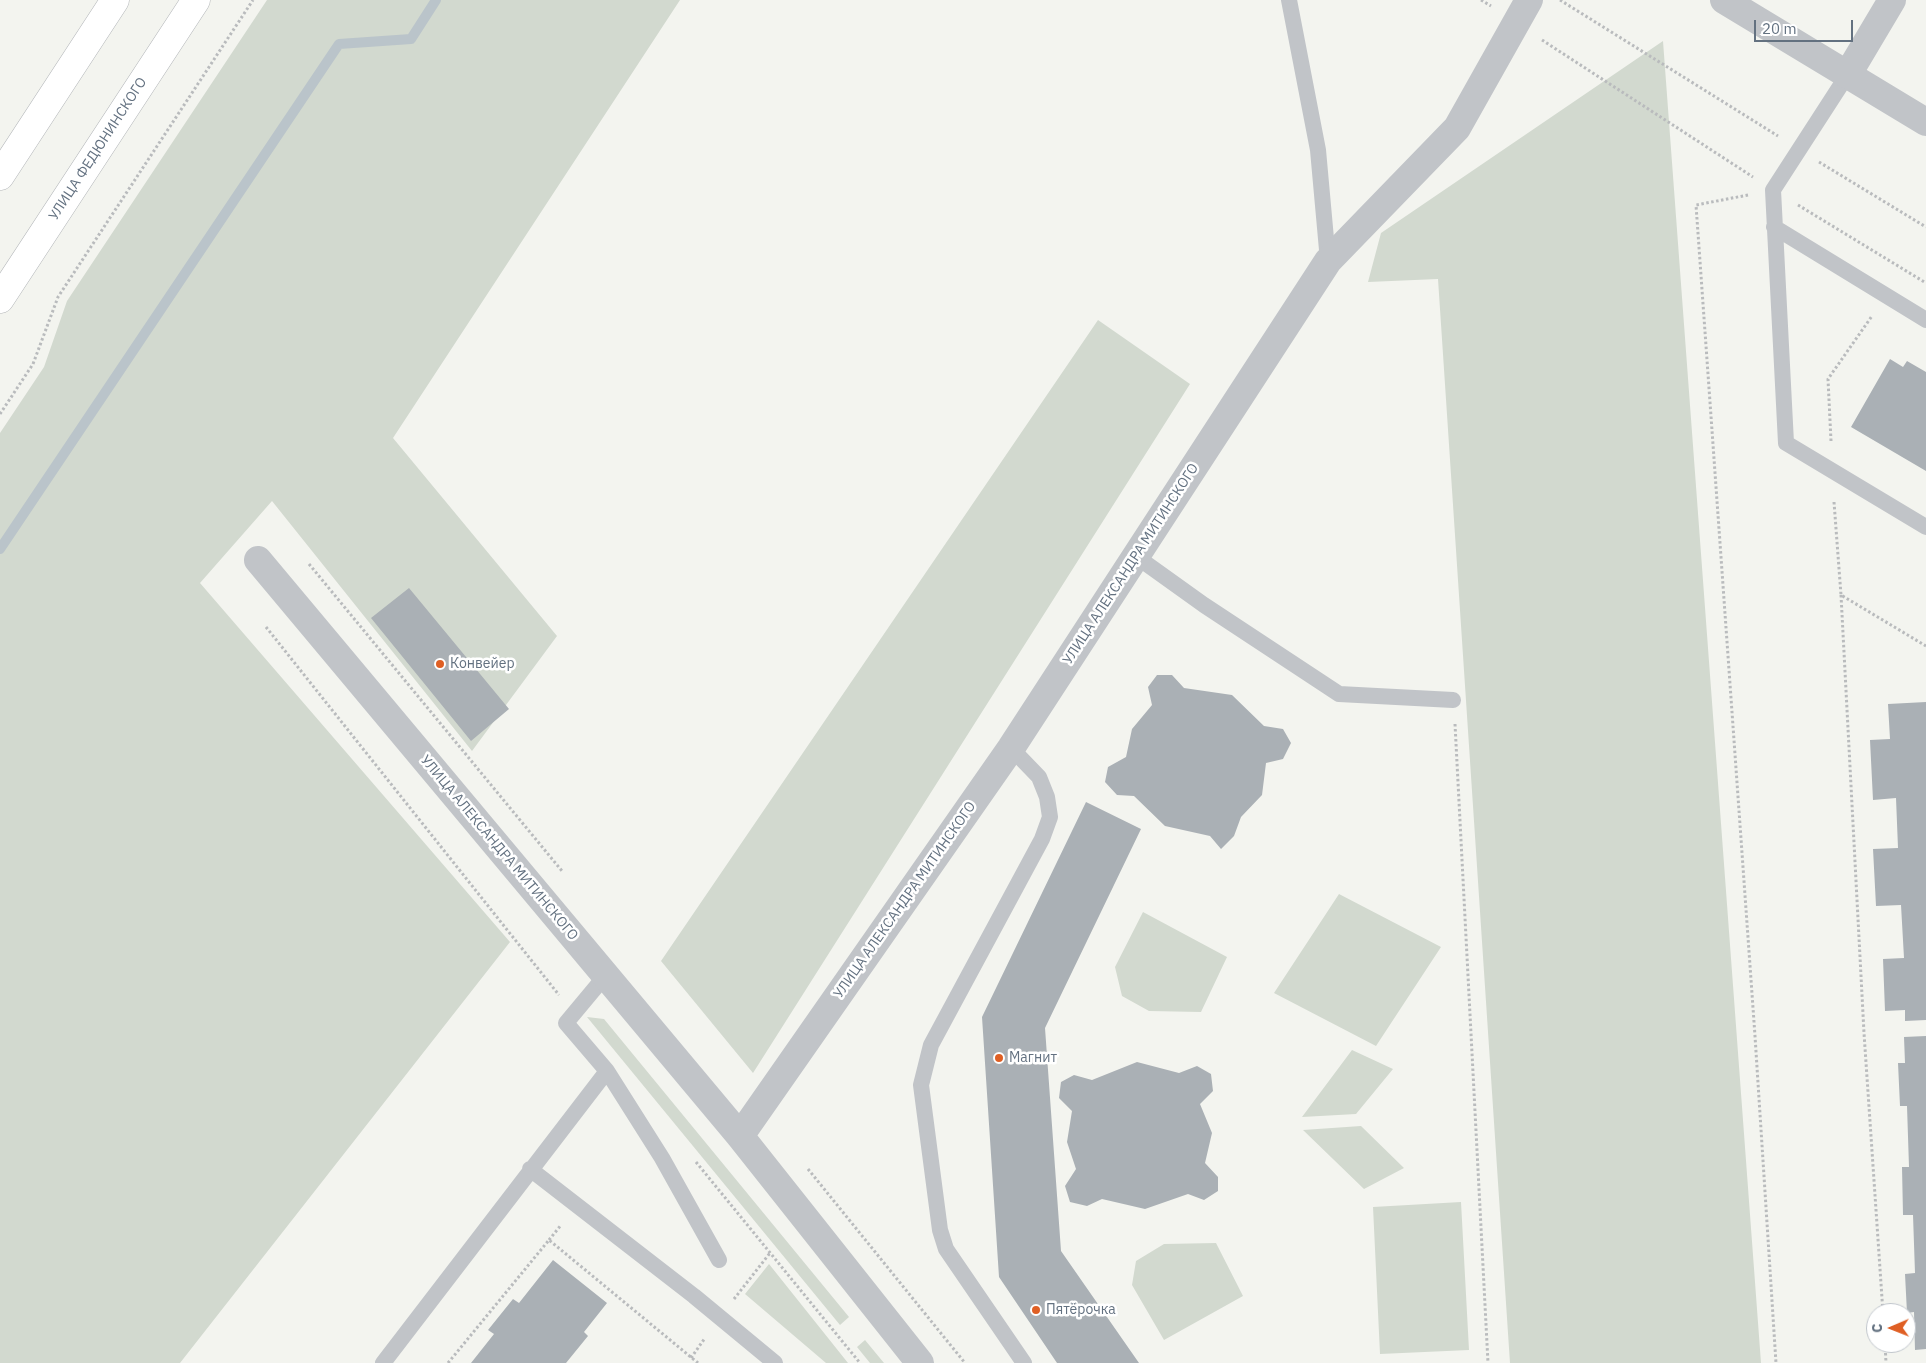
<!DOCTYPE html>
<meta charset="utf-8">
<style>
body{margin:0}
#map{position:relative;width:1926px;height:1363px;overflow:hidden;background:#f3f4ef;font-family:"IBM Plex Sans",sans-serif}
canvas{display:block}
.north{position:absolute;left:1866px;top:1303px;width:50px;height:50px;box-sizing:border-box;background:#fff;border:1px solid #c1c6cc;border-radius:50%;rotate:269deg;font-size:14px;font-weight:700;line-height:20px;text-align:center;color:#637180}
.north::after{content:'';display:block;margin:auto;width:18px;height:22px;background:#df5f24;clip-path:polygon(50% 0,100% 100%,50% 72%,0 100%)}
.scale{position:absolute;left:1754px;top:20px;width:99px;height:22px;box-sizing:border-box;border:2px solid #637180;border-top:0;padding-left:6px;font-size:15px;line-height:18px;white-space:nowrap;color:#637180;-webkit-text-stroke:4px #fff;paint-order:stroke}
</style>
<div id="map">
<canvas width="1926" height="1363"></canvas>
<div class="north">С</div>
<div class="scale">20 m</div>
</div>
<script>
const ctx = document.querySelector('canvas').getContext('2d');
ctx.lineJoin = 'round';
function fillPath(path, color) {
  ctx.fillStyle = color;
  ctx.fill(path, 'evenodd');
}
function shape(rows) {
  const path = new Path2D();
  for (const r of rows) {
    path.moveTo(r[0], r[1]);
    for (let i = 2; i < r.length; i += 2) path.lineTo(r[i], r[i + 1]);
  }
  return path;
}
function strokePath(path, color, width, dash) {
  ctx.strokeStyle = color;
  ctx.lineWidth = width;
  ctx.lineCap = dash ? 'butt' : 'round';
  ctx.setLineDash(dash || []);
  ctx.stroke(path);
}
function drawText(font, color, halo, rows, align = 'center') {
  ctx.font = font + ' "IBM Plex Sans",sans-serif';
  ctx.lineWidth = 5;
  ctx.setLineDash([]);
  ctx.textBaseline = 'middle';
  ctx.strokeStyle = halo;
  ctx.fillStyle = color;
  for (const [text, x, y, turn = 0] of rows) {
    ctx.save();
    ctx.translate(x, y);
    ctx.rotate((+turn || 0) * Math.PI / 180);
    ctx.textAlign = isNaN(turn) ? turn : align;
    if (halo) ctx.strokeText(text, 0, 0);
    ctx.fillText(text, 0, 0);
    ctx.restore();
  }
}
const green = shape([
 [267,0,680,0,393,438,557,636,472,751,272,501,200,583,510,942,180,1363,0,1363,0,433,44,367,67,301],
 [1663,41,1761,1363,1510,1363,1438,279,1368,282,1381,233],
 [1098,320,1190,384,753,1073,661,961],
 [1339,894,1441,947,1376,1046,1274,993],
 [1143,912,1227,957,1201,1012,1149,1011,1122,996,1115,967],
 [587,1017,604,1019,849,1317,840,1325],
 [1352,1050,1393,1069,1356,1114,1302,1117],
 [1361,1126,1404,1168,1364,1189,1303,1130],
 [1461,1202,1469,1350,1380,1354,1373,1207],
 [1216,1243,1243,1296,1164,1340,1132,1285,1136,1261,1164,1244],
 [769,1264,848,1363,826,1363,745,1294],
 [865,1340,884,1363,870,1363,857,1347]
]);
const stream = shape([
 [0,549,339,44,411,39,436,0]
]);
const building = shape([
 [1890,359,1903,367,1907,361,1926,372,1926,471,1851,427],
 [409,588,509,709,471,741,371,618],
 [1157,675,1172,675,1184,688,1232,695,1264,726,1283,729,1291,743,1283,759,1266,763,1262,795,1241,817,1234,836,1221,849,1210,836,1165,826,1134,796,1117,795,1105,782,1108,767,1126,757,1132,729,1152,705,1148,687],
 [1926,702,1926,1020,1905,1021,1905,1010,1885,1011,1883,959,1904,958,1901,905,1876,906,1873,849,1898,848,1896,798,1873,800,1870,740,1890,739,1888,704],
 [1086,802,1141,829,1045,1028,1061,1251,1139,1363,1057,1363,999,1277,982,1017],
 [1926,1036,1926,1349,1915,1350,1914,1312,1907,1313,1905,1274,1915,1273,1913,1215,1903,1215,1902,1167,1909,1167,1907,1106,1900,1106,1898,1063,1905,1063,1904,1037],
 [1137,1062,1179,1073,1197,1066,1211,1074,1213,1091,1200,1104,1212,1133,1205,1163,1218,1177,1218,1191,1204,1200,1188,1194,1145,1209,1102,1199,1087,1206,1070,1202,1065,1186,1076,1169,1067,1142,1072,1111,1059,1098,1061,1082,1074,1075,1092,1080],
 [553,1260,607,1303,584,1332,588,1336,566,1363,471,1363,494,1334,488,1330,513,1299,519,1303]
]);
const path = shape([
 [1481,0,1491,6],
 [1560,0,1778,136],
 [1542,40,1753,177],
 [1819,162,1926,227],
 [1748,195,1696,205,1755,1036,1776,1363],
 [1798,205,1926,283],
 [0,414,33,364,58,297,253,0],
 [1831,441,1828,379,1872,316],
 [1834,502,1841,595,1926,646],
 [309,564,562,871],
 [1841,595,1864,1033,1883,1313],
 [266,627,559,995],
 [1455,724,1488,1363],
 [696,1162,860,1363],
 [808,1169,965,1363],
 [549,1240,561,1225],
 [734,1299,770,1253],
 [1885,1343,1886,1363],
 [691,1358,705,1338],
 [448,1363,549,1240,698,1363]
]);
const service = shape([
 [1289,0,1318,150,1328,261],
 [1848,74,1773,190,1786,443,1926,527],
 [1774,227,1926,320],
 [1137,557,1204,605,1339,694,1453,700],
 [1011,748,1039,777,1047,797,1050,817,1042,839,931,1045,921,1085,940,1230,946,1249,1024,1363],
 [606,975,566,1023,607,1071,662,1158,719,1260],
 [530,1169,694,1296,775,1363],
 [383,1363,607,1071]
]);
const minor = shape([
 [1724,0,1926,122],
 [1848,74,1892,0],
 [258,560,740,1136,920,1363],
 [740,1136,1011,748,1328,261,1457,128,1529,0]
]);
const trunk = shape([
 [0,176,115,0],
 [0,299,196,0]
]);
const markers = [
 [440,664,5,"#df5f24"],
 [999,1058,5,"#df5f24"],
 [1036,1310,5,"#df5f24"]
];
const streetNames = [
 ["УЛИЦА ФЕДЮНИНСКОГО",98,149,-57],
 ["УЛИЦА АЛЕКСАНДРА МИТИНСКОГО",1131,564,-57],
 ["УЛИЦА АЛЕКСАНДРА МИТИНСКОГО",499,848,50],
 ["УЛИЦА АЛЕКСАНДРА МИТИНСКОГО",905,900,-55]
];
const poiNames = [
 ["Конвейер",450,664],
 ["Магнит",1009,1058],
 ["Пятёрочка",1046,1310]
];
fillPath(green, '#d2d9cf');
strokePath(stream, '#bac4ca', 10);
fillPath(building, '#aab0b5');
strokePath(trunk, '#b2b5b8', 29);
strokePath(path, '#b9bbbd', 3, [2.5, 2.5]);
strokePath(service, '#c1c4c8', 16);
strokePath(minor, '#c1c4c8', 28);
strokePath(trunk, '#fff', 28);
for (const [x, y, r, color] of markers) {
  const dot = new Path2D();
  dot.arc(x, y, r, 0, 2 * Math.PI);
  ctx.fillStyle = color;
  ctx.fill(dot);
  strokePath(dot, '#fff', 2);
}
drawText('14px', '#637180', '#fff', streetNames);
drawText('14px', '#637180', '#fff', poiNames, 'left');
</script>
